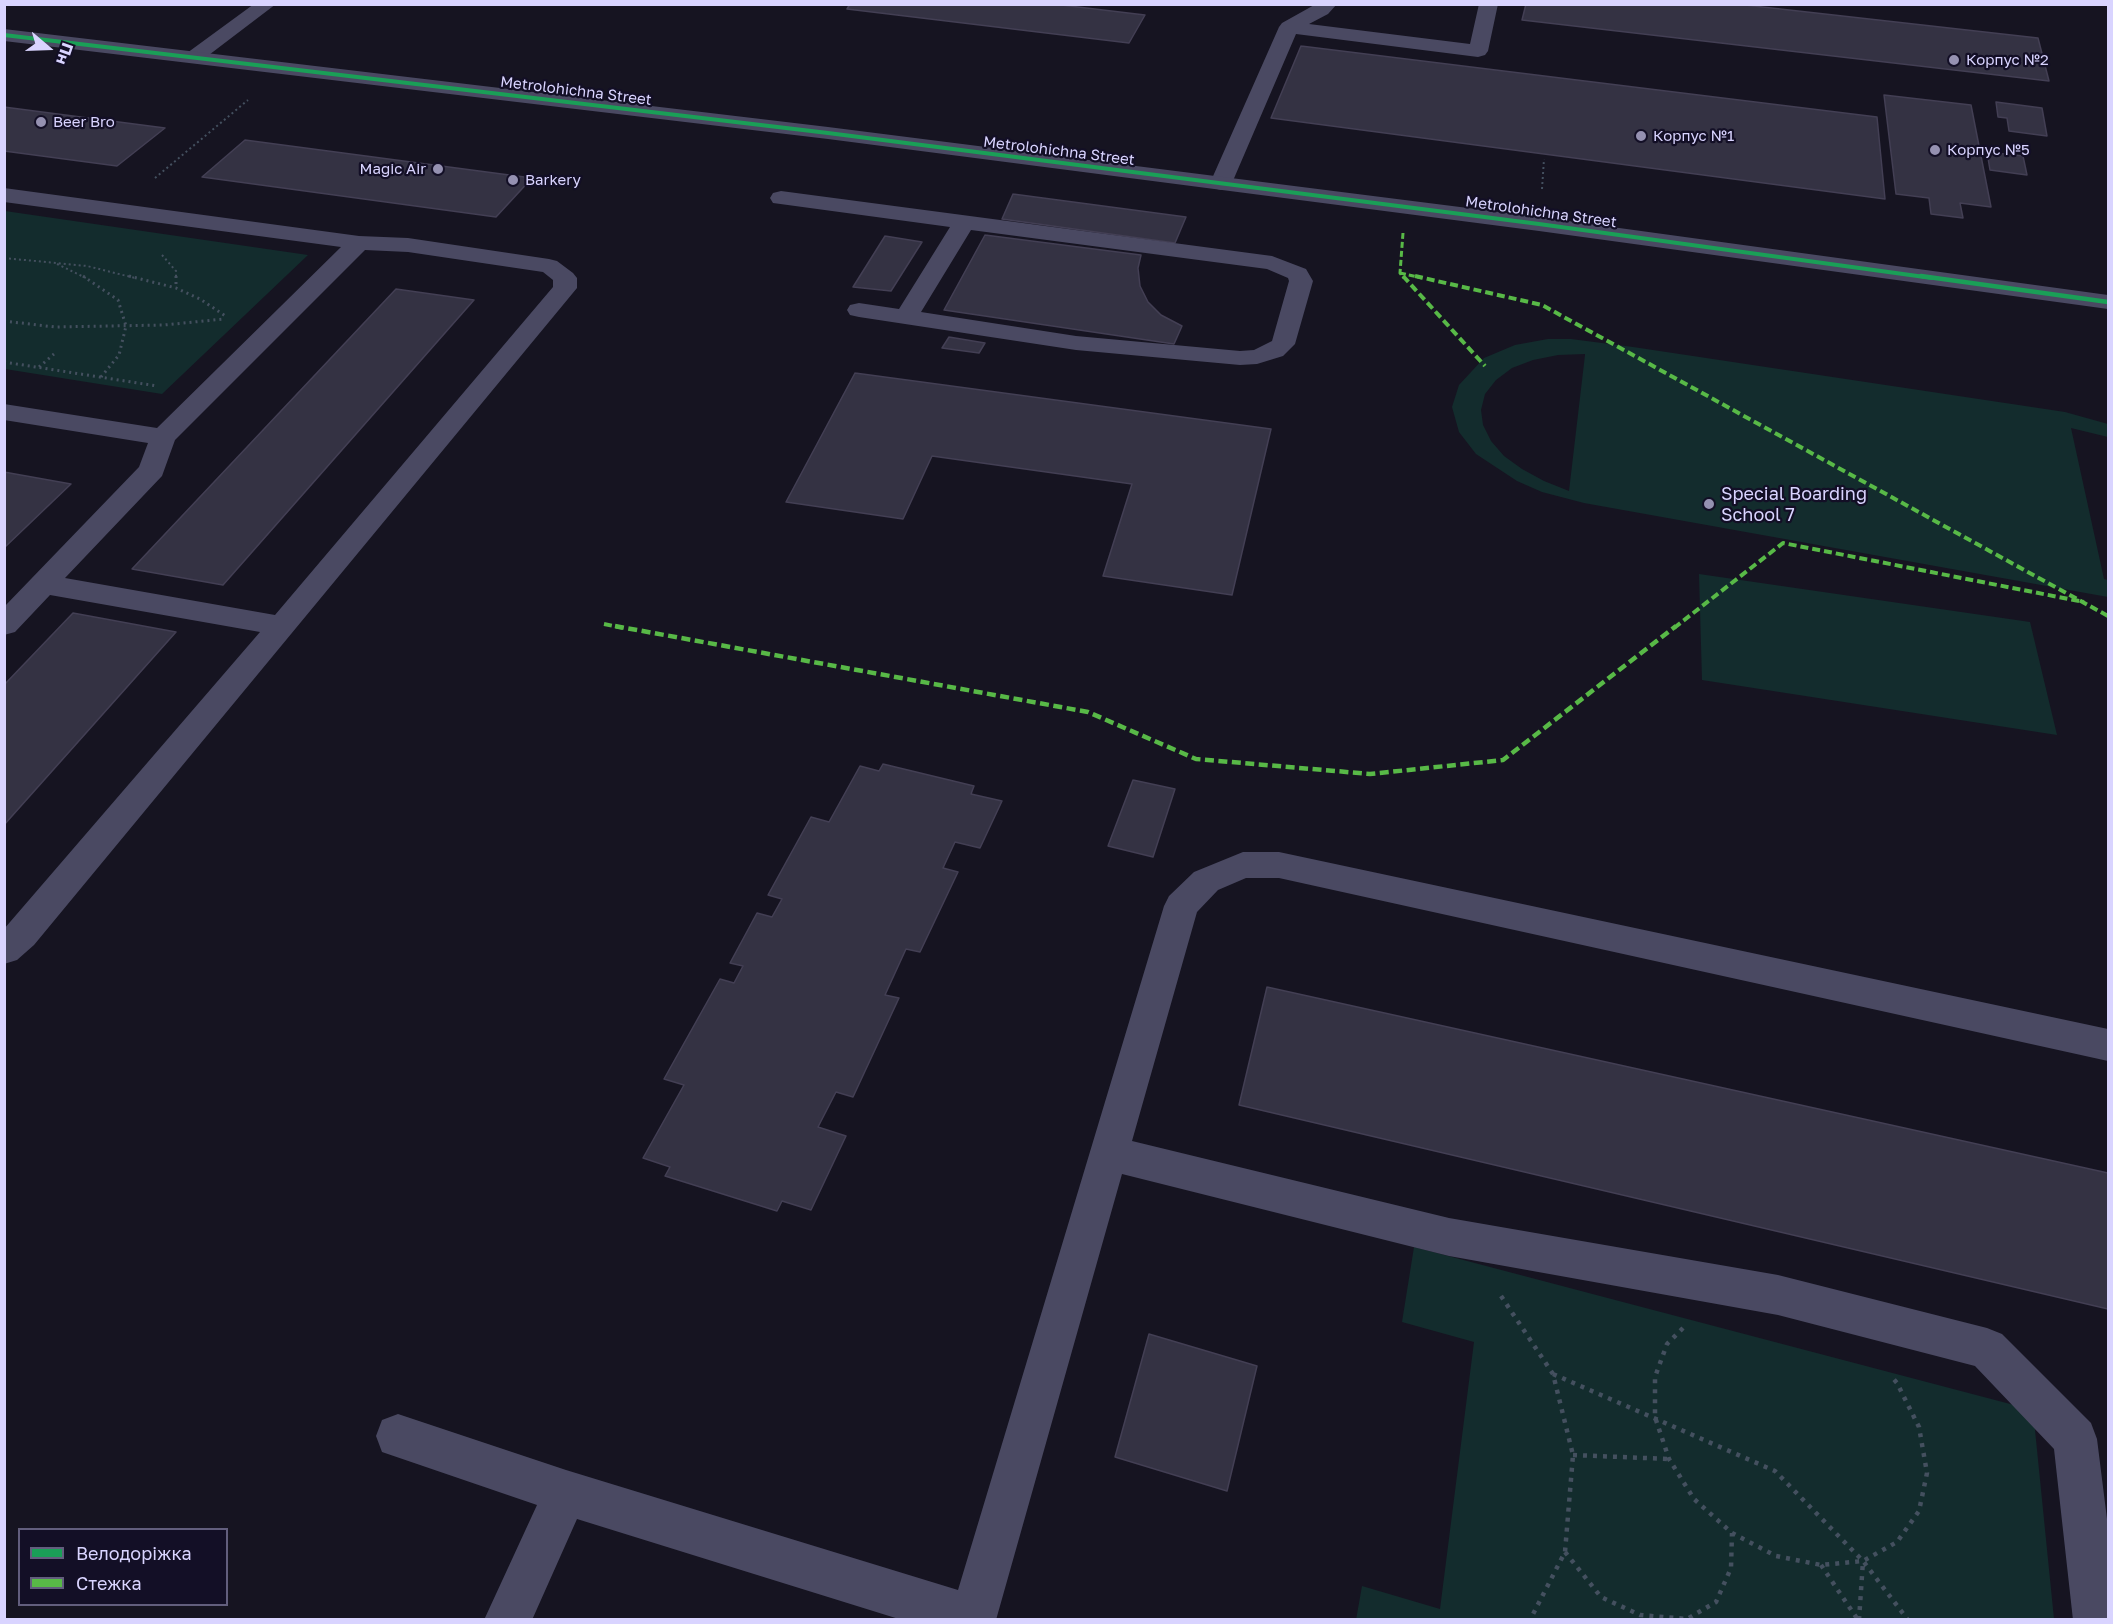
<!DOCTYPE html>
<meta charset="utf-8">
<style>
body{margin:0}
#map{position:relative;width:2113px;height:1624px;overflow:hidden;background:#161421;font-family:"Golos Text",sans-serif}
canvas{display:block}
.frame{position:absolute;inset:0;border:6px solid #d9d4ff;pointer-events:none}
.legend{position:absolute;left:18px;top:1528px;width:210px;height:78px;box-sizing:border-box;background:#130f26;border:2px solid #625e7d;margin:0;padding:8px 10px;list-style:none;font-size:18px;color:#d9d4ff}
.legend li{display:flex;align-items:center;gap:12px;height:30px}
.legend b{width:30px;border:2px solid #625e7d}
.north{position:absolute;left:18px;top:18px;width:60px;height:60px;-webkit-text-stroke:4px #130f26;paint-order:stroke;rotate:109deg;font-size:16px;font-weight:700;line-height:24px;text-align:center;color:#d9d4ff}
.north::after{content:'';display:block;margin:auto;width:21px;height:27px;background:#d9d4ff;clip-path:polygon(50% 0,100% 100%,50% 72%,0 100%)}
</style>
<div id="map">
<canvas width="2113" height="1624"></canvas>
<div class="frame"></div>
<ul class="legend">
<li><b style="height:8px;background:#1a9f57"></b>Велодоріжка</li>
<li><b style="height:8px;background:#58b947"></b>Стежка</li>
</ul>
<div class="north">Пн</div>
</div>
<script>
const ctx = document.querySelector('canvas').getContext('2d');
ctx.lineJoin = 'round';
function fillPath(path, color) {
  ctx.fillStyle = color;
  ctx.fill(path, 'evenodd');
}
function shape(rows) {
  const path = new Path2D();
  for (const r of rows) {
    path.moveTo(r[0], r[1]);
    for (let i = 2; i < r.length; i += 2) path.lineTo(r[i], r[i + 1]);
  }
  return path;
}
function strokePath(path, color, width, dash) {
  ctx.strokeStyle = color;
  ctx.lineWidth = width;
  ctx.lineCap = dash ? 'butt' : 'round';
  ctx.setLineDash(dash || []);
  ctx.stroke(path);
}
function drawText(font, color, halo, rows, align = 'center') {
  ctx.font = font + ' "Golos Text",sans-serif';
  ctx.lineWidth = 4.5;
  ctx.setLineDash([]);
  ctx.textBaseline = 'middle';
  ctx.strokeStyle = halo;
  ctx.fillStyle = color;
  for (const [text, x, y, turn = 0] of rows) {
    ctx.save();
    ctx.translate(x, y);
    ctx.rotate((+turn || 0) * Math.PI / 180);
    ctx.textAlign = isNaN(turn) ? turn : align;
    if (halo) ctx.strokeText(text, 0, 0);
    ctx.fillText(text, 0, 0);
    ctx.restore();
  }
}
const green = shape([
 [5,211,308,255,162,394,5,369],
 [1548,339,1571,339,1633,347,2065,412,2108,424,2108,437,2071,428,2104,579,2108,580,2108,597,1584,503,1542,492,1517,481,1476,454,1459,432,1452,407,1459,385,1484,358,1515,345],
 [1585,354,1585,355,1569,491,1544,481,1522,469,1504,456,1491,441,1483,425,1481,410,1485,394,1496,380,1512,368,1533,360,1558,355],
 [1699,574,2030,622,2057,735,1702,680],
 [1414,1247,2033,1410,2054,1619,1356,1620,1362,1586,1440,1609,1474,1342,1402,1322]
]);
const building = shape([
 [850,4,1053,4,1145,15,1129,43,847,9,850,4],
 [1526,4,1736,4,2038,38,2049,81,1522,20,1526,4],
 [1301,46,1877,117,1885,199,1271,118,1301,46],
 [1884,95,1971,105,1991,207,1960,203,1963,218,1931,214,1929,198,1896,194,1884,95],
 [1996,102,2042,108,2047,136,2009,131,2007,118,1998,117,1996,102],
 [4,107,165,128,117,166,4,151,4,107],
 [245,140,532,178,496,217,202,177,245,140],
 [1987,152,2023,156,2027,175,1990,170,1987,152],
 [1013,194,1186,217,1175,243,1002,219,1013,194],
 [985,235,1141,255,1138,268,1140,286,1148,302,1161,315,1182,326,1174,344,944,310,985,235],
 [885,236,922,242,891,291,853,287,885,236],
 [396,289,474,300,223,585,132,569,396,289],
 [949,337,985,343,979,353,942,348,949,337],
 [855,373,1271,429,1232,595,1103,576,1132,484,932,456,903,519,786,502,855,373],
 [4,472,71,484,4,548,4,472],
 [73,613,176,632,4,825,4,685,73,613],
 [883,764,974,786,971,794,1002,801,980,848,955,842,943,868,958,872,920,952,906,949,885,995,899,998,853,1097,836,1092,818,1127,846,1136,811,1210,782,1201,777,1211,665,1176,670,1167,643,1158,684,1085,664,1079,720,979,734,983,743,966,730,963,757,913,772,917,782,899,768,895,811,817,829,822,860,766,879,771,883,764],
 [1133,780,1175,789,1153,857,1108,846,1133,780],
 [1267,987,2108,1173,2108,1309,1239,1105,1267,987],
 [1149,1334,1257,1366,1227,1491,1115,1457,1149,1334]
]);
const pathFar2 = shape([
 [155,178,248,100],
 [1542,189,1544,159],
 [162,255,176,271,176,278],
 [4,258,87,266,135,278],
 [57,264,86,278]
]);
const pathFar1 = shape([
 [83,276,118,300,126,326,119,355,101,377],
 [129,276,176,288,200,299,227,317],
 [176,276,176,288],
 [4,321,55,327,164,325,224,319],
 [4,362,157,386],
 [39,367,54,354]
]);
const path = shape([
 [1501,1296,1553,1374,1573,1455,1565,1552,1530,1620],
 [1683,1328,1667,1344,1655,1377,1655,1417,1669,1459,1694,1499,1732,1533,1776,1556,1821,1565,1863,1561,1897,1542,1919,1511,1927,1473,1919,1427,1897,1383,1891,1376],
 [1553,1374,1775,1471,1863,1561,1908,1620],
 [1573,1455,1669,1459],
 [1565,1552,1601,1597,1640,1615,1687,1619,1716,1602,1731,1568,1732,1533],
 [1821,1565,1858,1620],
 [1859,1620,1863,1561]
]);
const service = shape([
 [254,4,276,4,201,61,187,61,184,57,187,53,254,4],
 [1316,4,1337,4,1328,14,1309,24,1470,44,1479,4,1498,4,1488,51,1485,55,1478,57,1296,34,1232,183,1229,188,1221,190,1213,188,1210,183,1279,27,1282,23,1316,4],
 [4,188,359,236,408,238,549,259,557,261,573,273,577,278,577,288,34,945,17,960,4,964,4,929,260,632,50,595,15,632,4,635,4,607,139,467,148,443,4,420,4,404,157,428,341,247,4,202,4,188],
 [365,250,408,252,543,272,553,280,553,287,275,615,65,578,162,476,175,440,365,250],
 [781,191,1272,256,1306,269,1313,281,1295,344,1283,356,1257,364,1240,365,1076,350,859,317,850,315,847,310,850,305,859,303,899,309,950,227,773,203,770,198,773,193,781,191],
 [971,230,1267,269,1288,278,1289,281,1272,341,1254,350,1240,351,1076,336,921,312,971,230],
 [1243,852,1279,852,2108,1029,2108,1061,1279,878,1246,878,1218,890,1197,912,1132,1141,1449,1218,1778,1275,1987,1328,2002,1334,2091,1423,2097,1439,2108,1527,2108,1620,2073,1620,2054,1449,1975,1366,1778,1315,1449,1256,1122,1174,996,1620,902,1620,577,1519,532,1620,484,1620,537,1505,382,1452,376,1436,382,1420,398,1414,566,1470,958,1590,1164,906,1169,896,1194,872,1243,852]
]);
const tertiary = shape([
 [4,29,828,127,1539,217,2108,295,2108,309,1539,231,828,139,4,41,4,29]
]);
const quietFar2 = shape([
 [1403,233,1400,273,1404,278],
 [1400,273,1422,278]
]);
const quietFar1 = shape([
 [1403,276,1485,366],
 [1415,276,1542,305,2108,616],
 [604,624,623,628],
 [1674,628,1783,543,2084,602]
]);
const quiet = shape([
 [615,626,1088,712,1196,759,1370,774,1503,760,1676,626]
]);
const cyclewayFar1 = shape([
 [4,35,828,133,1539,224,1932,278]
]);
const cycleway = shape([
 [1921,276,2108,302]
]);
const markers = [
 [1954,60,6,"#9591b1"],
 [41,122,6,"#9591b1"],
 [1641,136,6,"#9591b1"],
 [1935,150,6,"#9591b1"],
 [438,169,6,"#9591b1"],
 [513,180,6,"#9591b1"],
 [1709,504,6,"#9591b1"]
];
const farPoinames = [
 ["Корпус №2",1966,60],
 ["Beer Bro",53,122],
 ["Корпус №1",1653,136],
 ["Корпус №5",1947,150],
 ["Magic Air",426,169,"right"],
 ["Barkery",525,180]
];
const farStreetnames = [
 ["Metrolohichna Street",576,91,7],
 ["Metrolohichna Street",1059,151,7],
 ["Metrolohichna Street",1541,212,8]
];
const poiNames = [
 ["Special Boarding",1721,494],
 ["School 7",1721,515]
];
fillPath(green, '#132c2d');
fillPath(building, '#343243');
strokePath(building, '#433f54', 1.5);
strokePath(pathFar2, '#44505f', 2, [2, 3]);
strokePath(pathFar1, '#44505f', 3, [2, 4]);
strokePath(path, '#44505f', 4.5, [4, 6]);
fillPath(service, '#4a4962');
fillPath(tertiary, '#4a4962');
strokePath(quietFar2, '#58b947', 3, [6, 3]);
strokePath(quietFar1, '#58b947', 4, [8, 4]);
strokePath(quiet, '#58b947', 4.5, [9, 4.5]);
strokePath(cyclewayFar1, '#1a9f57', 4);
strokePath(cycleway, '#1a9f57', 4.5);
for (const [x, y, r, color] of markers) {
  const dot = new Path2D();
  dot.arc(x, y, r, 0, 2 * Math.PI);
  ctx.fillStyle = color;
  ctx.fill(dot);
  strokePath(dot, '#130f26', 2);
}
drawText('15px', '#d9d4ff', '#130f26', farPoinames, 'left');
drawText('15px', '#d9d4ff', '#130f26', farStreetnames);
drawText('18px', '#d9d4ff', '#130f26', poiNames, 'left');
</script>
